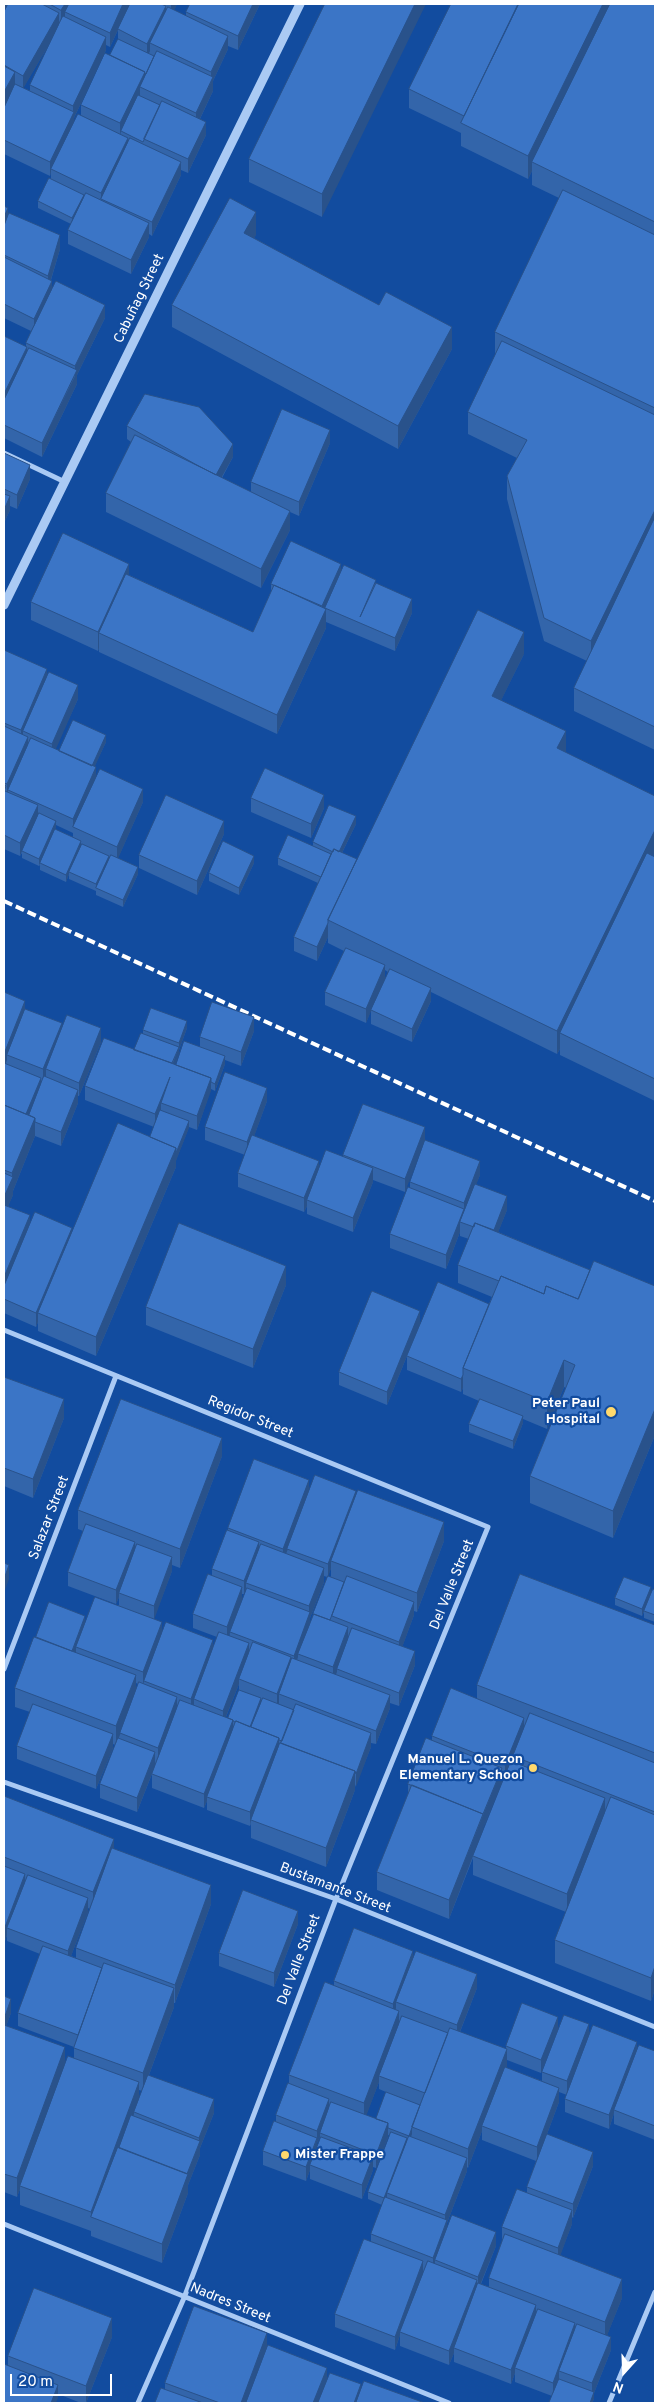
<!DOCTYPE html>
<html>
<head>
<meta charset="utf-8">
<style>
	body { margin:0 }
	#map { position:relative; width:659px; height:2407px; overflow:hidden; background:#124c9f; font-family:Overpass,sans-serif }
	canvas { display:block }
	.frame { position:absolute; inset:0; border:5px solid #fff; pointer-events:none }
	.north { position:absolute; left:599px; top:2347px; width:50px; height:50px; -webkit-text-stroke:4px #124c9f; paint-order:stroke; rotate:200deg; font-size:14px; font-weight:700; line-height:20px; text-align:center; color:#fff }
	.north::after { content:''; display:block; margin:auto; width:18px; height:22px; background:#fff; clip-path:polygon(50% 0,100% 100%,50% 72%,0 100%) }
	.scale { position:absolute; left:10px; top:2374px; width:102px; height:22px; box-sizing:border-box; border:2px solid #fff; border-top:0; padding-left:6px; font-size:15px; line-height:18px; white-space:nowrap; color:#fff; -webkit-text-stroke:4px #124c9f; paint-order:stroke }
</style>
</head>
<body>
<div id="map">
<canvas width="659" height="2407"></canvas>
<div class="frame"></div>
<div class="north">N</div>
<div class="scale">20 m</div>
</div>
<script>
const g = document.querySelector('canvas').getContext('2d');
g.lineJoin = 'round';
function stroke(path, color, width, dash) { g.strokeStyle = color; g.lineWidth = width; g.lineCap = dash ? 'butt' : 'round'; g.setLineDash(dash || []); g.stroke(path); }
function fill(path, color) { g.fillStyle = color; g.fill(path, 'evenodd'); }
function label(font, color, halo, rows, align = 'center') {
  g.font = font + ' Overpass,sans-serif'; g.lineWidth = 4.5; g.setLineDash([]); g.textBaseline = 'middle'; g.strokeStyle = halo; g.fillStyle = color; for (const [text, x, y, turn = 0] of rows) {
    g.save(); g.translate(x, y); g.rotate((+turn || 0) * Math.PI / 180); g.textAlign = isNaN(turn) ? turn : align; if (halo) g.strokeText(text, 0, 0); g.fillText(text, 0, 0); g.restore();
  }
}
stroke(new Path2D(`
	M4,453L65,482
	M4,1330L488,1527L336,1899L184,2298L138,2403
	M4,1669L116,1376
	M4,1782L336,1899L655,2027
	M4,2224L449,2403
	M609,2403L655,2292`), '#aacaf4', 5);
stroke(new Path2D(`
	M4,605L300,4`), '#aacaf4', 9);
stroke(new Path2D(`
	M4,901L655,1201`), '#fff', 4, [9, 4]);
fill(new Path2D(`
	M4,4H177L174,10L186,16V12L190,4H260L238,50L228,46V49L213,81V91L200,119L206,135L188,173L181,170V175L152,236L149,234V237L131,274L68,244V230L71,224L38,208V201L51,179V172L50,176L4,154ZM118,30V40L110,55L81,105V115L74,122V118L106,50V45L110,47ZM51,41L30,85V91L23,88Z
	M325,4L322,217L249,182V159Z
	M655,4V750L574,711V688L587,661L544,641L507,499V476L517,458L468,434V412L496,355L495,354V332L559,198L532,185V171L528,179L461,146V133L409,108V89Z
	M4,206L8,217L60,249L51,280L52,287L105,318L77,375V384L42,457L4,438V336L26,347V343L31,331L4,318Z
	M256,235L254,238L452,349L398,449L172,327V305Z
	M127,426L233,457L222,478L251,492V482L330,443L299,516L290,512V530L261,588L106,512V493L131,442L127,439Z
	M4,453L30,479L17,509L10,506V510L4,523Z
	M341,572L376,583L412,613L395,651L326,622V628L277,734L99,652V648L98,651L31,620V602L129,575L253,632L271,592V584Z
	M4,650L47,675L78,699L55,749L59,751L106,742L94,767L96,777L143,802L118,858L138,874L123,907L96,895V891L69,879V874L66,882L40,870V865L39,866L22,858V853L20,856L4,849ZM56,825L73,833V837L55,830Z
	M524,654L501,700L566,752L655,852L653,856L655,857V1101L560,1055V1049L557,1054L431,992V1001L412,1042L371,1024V1010L366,1023L325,1005V992L344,951L328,943V937L317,961L294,951V937L318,883L278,865V858L313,846V842L356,824L342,853L357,861ZM385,970L388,972L385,979Z
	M251,798L324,808L311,838L251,812Z
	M224,834L197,895L139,868V855Z
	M254,863L239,895L209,881V873Z
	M4,992L25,1009L62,1030L101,1042L79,1096H78V1103L61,1146L35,1136L13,1191V1195L8,1206L30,1224L72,1233L150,1137L154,1127L85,1100V1086L134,1050L143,1034V1030L187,1028L179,1050V1054L175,1064L176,1065L200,1047V1037L254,1031L241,1066L225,1060V1064L215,1091L211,1089L197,1130L189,1127L176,1160V1167L96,1356L38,1331V1322L36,1327L4,1313Z
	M267,1101L254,1136L319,1168L343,1157V1155L425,1127L405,1192L373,1180V1182L353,1232L307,1214V1206L304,1212L238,1187V1173L245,1155L205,1140V1127Z
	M480,1175L476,1184L507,1210L498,1232L590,1270L655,1286V1435L613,1538L530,1503V1476L566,1388L564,1387L547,1429L523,1419V1423L513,1449L469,1432V1424L479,1401L463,1394V1388L461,1392L407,1370V1356L387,1405L339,1385V1372L420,1324L489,1304L492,1297L458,1283V1265L469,1239L460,1236V1232L446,1269L390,1248V1234L410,1188V1182Z
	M286,1285L253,1368L146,1325V1307Z
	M4,1377L64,1418L33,1498L4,1486Z
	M222,1456L180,1568L172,1565V1571L154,1618L162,1631L213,1647L217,1637L193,1628V1614L212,1575V1569L228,1530V1528L309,1492L356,1497L444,1541L417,1612L414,1611V1615L402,1647L415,1665L399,1706L390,1703V1708L376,1744L371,1743V1747L355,1787V1790L326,1867L251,1838V1824L250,1826L207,1810V1801L204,1808L152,1788V1774L137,1812L100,1798V1784L115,1745L113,1744V1748L96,1789L17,1759V1746L30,1712L15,1707V1688L36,1637L85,1624L119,1605V1597L116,1604L68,1586V1572L83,1531L78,1529V1510ZM331,1568V1577L328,1576ZM324,1576L327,1577L310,1623V1618L324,1582ZM246,1588V1591L230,1632V1636H229L242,1600V1594H244ZM136,1683L138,1684L136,1691ZM239,1684V1691L228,1718L226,1717Z
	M655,1590V1622L644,1618V1612L642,1616L615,1605V1598L651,1594Z
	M655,1625V1989L651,2001L555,1963V1940L566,1912L473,1875V1858L449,1919L377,1890V1872L408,1794V1784L432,1740V1736L477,1699V1685ZM502,1777L504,1778L483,1831V1828L502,1782Z
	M4,1796L114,1849L211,1904L175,2003H174V2007L149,2075L214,2113L200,2148V2155L188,2185V2193L162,2263L91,2236V2230V2231L20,2205V2189L17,2197L4,2192V1996L11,2013L6,2026L65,2065L74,2058V2047L18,2026V2013L40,1954L7,1941V1935L5,1941L4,1940ZM88,1908L90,1909L76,1948V1958L71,1956L88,1912ZM139,2090L142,2091L139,2099Z
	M298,1924L274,1987L219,1966V1953Z
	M413,1958L477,1988L460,2032L506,2049V2046L558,2031L541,2073L507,2060V2068L542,2081V2072L589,2037L637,2053L655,2051V2140L614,2124V2113L609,2129L565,2112V2099L567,2095L559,2092V2102L547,2134L593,2166L573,2218L572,2217V2224L560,2255L622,2298L607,2335L611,2350L594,2393V2399L592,2403H549L552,2396L515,2382V2373L511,2384L454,2362V2353L449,2365L400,2346V2335L395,2350L335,2327V2314L371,2241V2234L382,2205L368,2199V2192L390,2136L388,2135V2137L376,2168L373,2167V2170L362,2199L310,2179V2170L306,2181L263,2165V2151L276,2122V2115L289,2084V2075L334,1986V1981ZM379,2082V2089L386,2092L376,2119L366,2115ZM482,2131V2140L536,2161L527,2187V2192L502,2227V2241L489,2278V2287L481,2284L496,2246L447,2228V2223L467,2171V2167L468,2168ZM320,2137V2141L317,2147V2143Z
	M112,2337L86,2403H81L58,2394V2398L8,2365V2356Z
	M267,2348L327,2380L361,2390L425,2403H155L165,2389V2383Z`), '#3365aa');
fill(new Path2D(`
	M4,4H10L4,15Z
	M65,4H72L65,12V16L61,24V10Z
	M123,4H130L110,47V33Z
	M171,4H177L171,18Z
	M253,4H260L238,50V36Z
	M415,4H426L322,217V194Z
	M603,4H614L532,162V171L528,179V156Z
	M166,6V19L150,43V51L147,57V44Z
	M59,13V27L23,89V76Z
	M228,36V49L213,81V91L196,127V113L211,82V72Z
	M106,37V50L74,118V126L51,169V172L50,176V162L73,113V106Z
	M15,72V91L4,111V92Z
	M145,72V85L140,87V95L123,131H121L120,137V123Z
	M206,122V135L188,173V159Z
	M128,138V151L101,199V206V193Z
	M181,162V175L152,236V222Z
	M84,195V202L72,225V218Z
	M8,208V222L4,231V217Z
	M256,212V235L244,256V233Z
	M149,223V237L131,274V260Z
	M60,235V249L48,289V276Z
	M52,281V295L34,333V319Z
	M105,305V318L77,375V384L42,457V443L75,376V366Z
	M452,327V349L398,449V426Z
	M27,347V361L4,408V394Z
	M330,430V443L299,516V502Z
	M233,444V457L215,489V476Z
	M30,465V479L17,509V495Z
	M10,496V510L4,523V510Z
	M655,510V532L591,664V641Z
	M290,511V530L261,588V569Z
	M129,564V582L99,633V648L98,651V632Z
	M341,564V577L325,608V612L326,609V628L277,734V715L322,617V606Z
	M412,599V613L395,651V638Z
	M524,632V654L492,719V696Z
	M47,669V683L23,731V739L21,744V730Z
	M78,685V699L52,758V744Z
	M566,731V754L557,748Z
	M106,735V742L91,775V768Z
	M28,737V751L8,790V796L7,798V784Z
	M96,767V781L73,827V819Z
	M143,789V802L117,861V847Z
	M324,795V808L311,838V824Z
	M38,805V819L22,851L20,856V843Z
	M356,816V824L338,861V854Z
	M56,821V828L41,863H40L39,866V859Z
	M224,821V834L197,895V881Z
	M655,830V852L566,1036L560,1033V1049L557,1054V1031Z
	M81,841V848L69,872V874L66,882V875Z
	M109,856V863L96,888V884Z
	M254,856V863L239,895V888Z
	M138,867V874L123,907V900Z
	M328,923V937L317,961V947Z
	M385,965V979L366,1023V1009Z
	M431,988V1001L412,1042V1029Z
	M25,1001V1014L7,1055V1060L4,1068V1054Z
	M254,1017V1031L241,1066V1052Z
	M187,1021V1028L179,1050V1043Z
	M62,1023V1037L46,1069V1076L43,1083V1069Z
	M101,1028V1042L79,1096V1083Z
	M179,1047V1054L171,1075V1068Z
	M225,1056V1064L215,1091V1084Z
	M170,1077L161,1103V1112L155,1127V1114Z
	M41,1078V1091L29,1120L25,1116Z
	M211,1078V1091L197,1130V1116Z
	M267,1088V1101L247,1156V1142Z
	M78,1090V1103L61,1146V1132Z
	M35,1118V1136L13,1191V1195L4,1216V1197L12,1178V1173Z
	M189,1121V1128L176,1161V1153Z
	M425,1127V1141L405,1192V1179Z
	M176,1148V1167L96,1356V1337Z
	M319,1161V1175L307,1200V1206L304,1212V1198Z
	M480,1161V1175L464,1216V1203Z
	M373,1168V1182L353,1232V1218Z
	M507,1196V1210L492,1248V1234Z
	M464,1209V1222H460V1232L446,1269V1255Z
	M30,1215V1229L4,1291V1277Z
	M72,1228V1242L38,1313V1322L36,1327V1313Z
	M286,1266V1285L253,1368V1349Z
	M420,1311V1324L387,1405V1392Z
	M564,1360V1387L547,1429V1402Z
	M463,1375V1388L461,1392V1379Z
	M64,1399V1418L33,1498V1479Z
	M655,1409V1435L613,1538V1511Z
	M523,1416V1423L513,1449V1441Z
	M222,1438V1456L180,1568V1549Z
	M309,1480V1493L283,1562V1549Z
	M356,1491V1504L331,1561V1568L328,1578V1564Z
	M444,1522V1541L417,1612V1593Z
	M135,1542V1556L119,1593V1597L116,1604V1590Z
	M259,1542V1555L246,1583V1588L244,1594V1581Z
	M172,1557V1571L154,1620V1606Z
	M9,1565V1579L4,1593V1579Z
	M324,1568V1582L310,1618V1626L298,1654V1657L294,1670V1656L309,1614V1606Z
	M242,1587V1600L227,1641V1627Z
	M651,1587V1594L642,1616V1609Z
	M414,1602V1615L399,1656V1642Z
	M85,1616V1629L76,1647V1653L72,1652Z
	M162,1622V1635L144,1681L143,1686V1672Z
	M348,1627V1641L337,1669V1672L333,1681V1667Z
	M213,1640V1654L194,1699V1705L191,1713V1699Z
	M249,1643V1657L239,1679V1684L223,1724V1711Z
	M415,1651V1665L399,1706V1693Z
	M291,1657V1671L279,1694V1703L277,1708V1694Z
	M136,1675V1694L116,1745V1726Z
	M390,1695V1708L376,1744V1731Z
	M177,1697V1711L158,1761V1748Z
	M261,1698V1705L252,1730L250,1728Z
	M524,1718V1731L513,1756V1760L505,1779V1765Z
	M233,1720V1733L207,1797V1801L204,1808V1794Z
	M371,1733V1747L356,1787V1774Z
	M113,1734V1748L96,1789V1776Z
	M279,1738V1751L251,1820L250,1826V1812Z
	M155,1752V1766L137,1812V1798Z
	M502,1768V1782L483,1828V1832L473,1856L449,1919V1900Z
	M355,1771V1790L326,1867V1848Z
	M605,1798V1817L567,1912V1894Z
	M114,1839V1857L93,1910V1892Z
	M25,1874V1888L7,1928V1935L5,1941V1927Z
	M211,1885V1904L175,2003V1985Z
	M88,1898V1912L68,1964V1951Z
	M298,1911V1924L274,1987V1973Z
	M413,1951V1964L396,2002V2008L393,2017V2004Z
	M655,1966V1989L651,2001V1978Z
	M477,1974V1988L457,2039V2025Z
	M174,1988V2007L143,2091V2073Z
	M11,1999V2013L4,2032V2019Z
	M399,2011V2029L379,2076V2082L364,2122V2103Z
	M558,2017V2031L541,2073V2060Z
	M589,2024V2038L567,2095V2081Z
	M637,2042V2055L614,2110V2113L609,2129V2115Z
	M65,2047V2066L20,2186V2189L17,2197V2178Z
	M507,2049V2068L482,2126V2131L468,2168V2149Z
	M139,2082V2101L134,2112V2114L120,2151L91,2217V2231V2212Z
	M559,2088V2102L537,2161V2147Z
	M214,2099V2113L200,2148V2155L188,2185V2193L162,2263V2244L186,2176L199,2144V2138Z
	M329,2099V2113L320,2133V2137L317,2143V2151L310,2165V2170L306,2181V2167L317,2139V2131Z
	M388,2123V2137L376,2168V2155Z
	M412,2127V2134L409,2143V2136Z
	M407,2138V2146L387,2193V2196L384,2205V2198Z
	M593,2152V2166L573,2218V2204Z
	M373,2156V2170L362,2199V2185Z
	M467,2158V2171L447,2223V2234L435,2260V2266L433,2271V2258L445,2226V2215Z
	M572,2210V2224L558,2262V2248Z
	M496,2232V2246L478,2290V2277Z
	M423,2261V2275L400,2332V2335L395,2350V2337Z
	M622,2279V2298L605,2341V2322Z
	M477,2280V2293L454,2348V2353L449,2365V2351Z
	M536,2305V2319L515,2368V2373L511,2384V2370Z
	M112,2318V2337L86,2403V2386Z
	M575,2323V2337L559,2371V2379L553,2396V2383Z
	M267,2333V2352L248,2403H241Z
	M611,2337V2350L594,2393V2399L592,2403H590L592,2396V2383Z
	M327,2368V2381L318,2403H313Z
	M361,2384V2398L359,2403H354Z
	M58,2385V2398L56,2403H51Z`), '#29528b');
const building = new Path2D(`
	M8,4H42L59,13L23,76L4,65V12Z
	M50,4H65L61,10Z
	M69,4H123L110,33L65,12Z
	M130,4H161L166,6L147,44L118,29Z
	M190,4H253L238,36L186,12Z
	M325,4H415L322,194L249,159Z
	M451,4H518L464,116L409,89Z
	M519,4H603L528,156L461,123Z
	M610,4H655V222L532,162Z
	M168,7L228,36L211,72L150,43Z
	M63,16L106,37L73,106L30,85Z
	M118,39L154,56L146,74L144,73L145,72L110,55Z
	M157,51L213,77L196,113L140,87Z
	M105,53L145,72L120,123L81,105Z
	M4,66L15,72L4,92Z
	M15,84L74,112L50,162L4,140V108Z
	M138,95L160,105L143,142L121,131Z
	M162,101L206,122L188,159L144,139Z
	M78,114L128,138L101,193L51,169Z
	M130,138L181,162L152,222L101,199Z
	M49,178L84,195L72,218L38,201Z
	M563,190L655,235V408L495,332Z
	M86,193L149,223L131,260L68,230Z
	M230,198L256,212L244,233L379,305L386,292L452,327L398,426L172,305Z
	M4,206L8,208L4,217Z
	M9,213L60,235L48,276L4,255V226Z
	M4,257L52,281L34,319L4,304Z
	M56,281L105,305L75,366L26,343Z
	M4,336L27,347L4,394Z
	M502,341L655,415V510L591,641L544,618L507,476L527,440L468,412Z
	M29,348L77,370L42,443L4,425V400Z
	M145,394L199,407L233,444L216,475L195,464L127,426Z
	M282,409L330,430L299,502L251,482Z
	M135,435L290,511L261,569L106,493Z
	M4,453L30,465L17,495L4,489Z
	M4,494L10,496L4,510Z
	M655,517V727L574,688Z
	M63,533L129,564L98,632L31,602Z
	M291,541L341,564L322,606L271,584Z
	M344,565L376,580L360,617L376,583L412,599L395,638L325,608Z
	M126,574L253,632L274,585L326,609L277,715L99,633Z
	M478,610L524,632L492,696L566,731L557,748L655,796V830L557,1031L328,920Z
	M4,650L47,669L21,730L4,723Z
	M49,672L78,685L52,744L23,731Z
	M73,720L106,735L92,766L59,751Z
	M4,726L28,737L7,784L4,783Z
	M31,738L96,767L73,819L8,790Z
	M265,768L324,795L311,824L251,798Z
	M100,769L143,789L117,847L73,827Z
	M4,784L6,786L4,791Z
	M5,791L38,805L20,843L4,835V794Z
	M166,795L224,821L197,881L139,855Z
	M329,805L356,816L339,852L334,849L333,852L313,842Z
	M39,813L56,821L39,859L22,851Z
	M55,829L81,841L66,875L40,863Z
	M288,835L331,854L321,877L278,858Z
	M223,841L254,856L239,888L209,873Z
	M82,844L109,856L96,884L69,872Z
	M334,849L357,859L328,920V923L317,947L294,937Z
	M647,853L655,857V1079L560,1033Z
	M111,855L138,867L123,900L96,888Z
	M346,948L385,965L366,1009L325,992Z
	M390,969L431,988L412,1029L371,1010Z
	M4,992L25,1001L4,1054Z
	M212,1002L254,1017L241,1052L200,1037Z
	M151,1008L187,1021L179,1043L143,1030Z
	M25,1009L62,1023L43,1069L7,1055Z
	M67,1015L101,1028L79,1083L46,1069Z
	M141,1033L179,1047L172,1063L134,1050Z
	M104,1038L211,1078L197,1116L161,1103L170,1077L155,1114L85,1086Z
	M184,1041L225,1056L215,1084L211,1082V1078L176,1065Z
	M4,1063L41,1078L26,1114L4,1105Z
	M225,1072L267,1088L247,1142L205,1127Z
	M44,1076L78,1090L61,1132L35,1122V1118L29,1115Z
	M363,1104L425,1127L405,1179L343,1155Z
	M4,1105L35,1118L12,1173L4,1170Z
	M160,1110L189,1121L176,1153V1148L150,1137Z
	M118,1123L176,1148L96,1337L38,1313Z
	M252,1135L319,1161L304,1198L238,1173Z
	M425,1140L480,1161L464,1203L410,1182Z
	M326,1150L373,1168L353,1218L307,1200Z
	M4,1173L13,1177L4,1197Z
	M475,1184L507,1196L494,1230L475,1223L474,1227L460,1222Z
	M408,1187L464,1209L446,1255L390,1234Z
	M4,1205L30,1215L4,1277Z
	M35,1212L72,1228L36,1313L4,1299V1286Z
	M179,1223L286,1266L253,1349L146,1307Z
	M475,1223L590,1270L578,1299L546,1286L544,1294L501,1276L499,1281L458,1265Z
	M594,1261L655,1286V1409L613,1511L530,1476L575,1365L564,1360L547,1402L463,1368L501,1276L544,1294L546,1286L578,1299Z
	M438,1282L489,1304L463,1368V1375L461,1379L407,1356Z
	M372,1291L420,1311L387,1392L339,1372Z
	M4,1377L64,1399L33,1479L4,1468Z
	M121,1399L222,1438L180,1549L78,1510Z
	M480,1399L523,1416L513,1441L469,1424Z
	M254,1459L309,1480L283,1549L228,1528Z
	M315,1475L356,1491L328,1564L287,1549Z
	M358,1490L444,1522L417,1593L331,1561Z
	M86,1524L135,1542L116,1590L68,1572Z
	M227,1530L259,1542L244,1581L212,1569Z
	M137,1544L172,1557L154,1606L119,1593Z
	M261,1544L324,1568L309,1606L246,1583Z
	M4,1563L9,1565L4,1579Z
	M208,1574L242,1587L227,1627L193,1614Z
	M520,1574L655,1625V1753L477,1685Z
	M328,1576L344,1582L330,1620L313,1614Z
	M347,1576L414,1602L399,1642L332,1616Z
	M624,1577L651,1587L642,1609L615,1598Z
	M247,1588L310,1612L294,1656L230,1632Z
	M653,1589L655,1590V1615L644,1611Z
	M95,1597L162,1622L143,1672L76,1647Z
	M49,1602L85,1616L72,1651L36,1637Z
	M314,1614L348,1627L333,1667L298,1654Z
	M166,1622L213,1640L191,1699L144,1681Z
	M352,1628L415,1651L399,1693L337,1669Z
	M219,1632L249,1643L223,1711L194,1699Z
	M34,1637L136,1675L116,1726L15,1688Z
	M253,1642L291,1657L277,1694L239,1679Z
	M292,1658L390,1695L376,1731L279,1694Z
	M139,1682L177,1697L158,1748L120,1733Z
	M451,1688L524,1718L505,1765L432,1736Z
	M239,1690L261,1698L250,1727L236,1721L235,1722L233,1721V1720L228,1718Z
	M263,1698L294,1710L282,1741L279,1740V1738L251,1727Z
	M180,1700L233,1720L204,1794L152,1774Z
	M33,1704L113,1734L96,1776L17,1746Z
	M296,1704L371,1733L356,1774L355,1771L281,1743Z
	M530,1713L655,1763V1812L513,1756Z
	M236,1721L279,1738L250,1812L207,1797Z
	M118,1738L155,1752L137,1798L100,1784Z
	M426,1738L502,1768L483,1814L408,1784Z
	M280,1743L355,1771L326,1848L251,1820Z
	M511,1761L605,1798L567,1894L473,1856Z
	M412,1785L483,1814L449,1900L377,1872Z
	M4,1796L114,1839L93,1892L4,1857Z
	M611,1797L655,1815V1966L651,1978L555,1940Z
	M112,1848L211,1885L175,1985L76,1948Z
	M4,1866L25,1874L5,1927H4Z
	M28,1875L88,1898L68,1951L7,1928Z
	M243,1890L298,1911L274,1973L219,1953Z
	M354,1928L413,1951L393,2004L334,1981Z
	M43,1946L102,1968L78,2035L18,2013Z
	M416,1951L477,1974L457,2025L396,2002Z
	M104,1963L174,1988L143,2073L74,2048Z
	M325,1982L399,2011L364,2103L289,2075Z
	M4,1996L11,1999L4,2019Z
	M522,2003L558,2017L541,2060L506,2046Z
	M564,2015L589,2024L567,2081L542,2072Z
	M402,2016L448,2033L425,2093L379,2076Z
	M4,2025L65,2047L17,2178L4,2174Z
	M593,2025L637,2042L609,2115L565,2099Z
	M450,2028L507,2049L468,2149L412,2127Z
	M639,2045L655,2051V2126L614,2110Z
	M68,2056L139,2082L91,2212L20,2186Z
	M505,2067L559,2088L537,2147L482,2126Z
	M148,2075L214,2099L199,2138L134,2112Z
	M288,2083L329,2099L317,2131L276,2115Z
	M386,2092L420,2105L409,2136L388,2128V2123L376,2119Z
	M331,2102L388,2123L376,2155L320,2133Z
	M131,2115L200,2141L187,2174L119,2148Z
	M274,2121L317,2138L306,2167L263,2151Z
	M391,2132L407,2138L384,2198L368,2192Z
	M547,2134L593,2152L573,2204L527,2187Z
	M409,2136L467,2158L445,2215L387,2193Z
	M321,2137L373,2156L362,2185L310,2165Z
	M118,2147L188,2174L162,2244L91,2217Z
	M517,2189L572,2210L558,2248L502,2227Z
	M385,2197L447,2220L433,2258L371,2234Z
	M452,2215L496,2232L478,2277L435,2260Z
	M505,2234L622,2279L605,2322L489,2278Z
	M364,2239L423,2261L395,2337L335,2314Z
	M428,2261L477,2280L449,2351L400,2332Z
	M478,2283L536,2305L511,2370L454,2348Z
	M34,2288L112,2318L86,2386L8,2356Z
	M194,2306L267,2333L241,2403H220L165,2383Z
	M538,2309L575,2323L553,2383L515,2368Z
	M577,2324L611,2337L592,2383L559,2371Z
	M268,2345L327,2368L313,2403H246Z
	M4,2364L58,2385L51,2403H4Z
	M330,2373L361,2384L354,2403H318Z
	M559,2379L594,2392L590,2403H549Z
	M364,2381L425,2403H356Z
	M161,2388L203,2403H155Z`);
fill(building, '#3b75c6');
stroke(building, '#29528b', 1);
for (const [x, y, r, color] of [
	[611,1412,6,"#ffd96d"],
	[533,1768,5,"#ffd96d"],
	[285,2155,5,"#ffd96d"]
]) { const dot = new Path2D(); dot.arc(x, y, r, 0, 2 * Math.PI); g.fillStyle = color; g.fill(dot); stroke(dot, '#124c9f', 2); }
label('14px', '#fff', '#124c9f', [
	["Cabuñag Street",140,299,-64],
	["Regidor Street",250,1418,22],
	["Salazar Street",50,1518,-69],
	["Del Valle Street",453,1585,-68],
	["Bustamante Street",335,1889,21],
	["Del Valle Street",300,1960,-69],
	["Nadres Street",230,2304,22]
]);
label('bold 14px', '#fff', '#124c9f', [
	["Peter Paul",600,1404],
	["Hospital",600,1420],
	["Manuel L. Quezon",523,1760],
	["Elementary School",523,1776],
	["Mister Frappe",295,2155,"left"]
], 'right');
</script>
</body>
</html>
